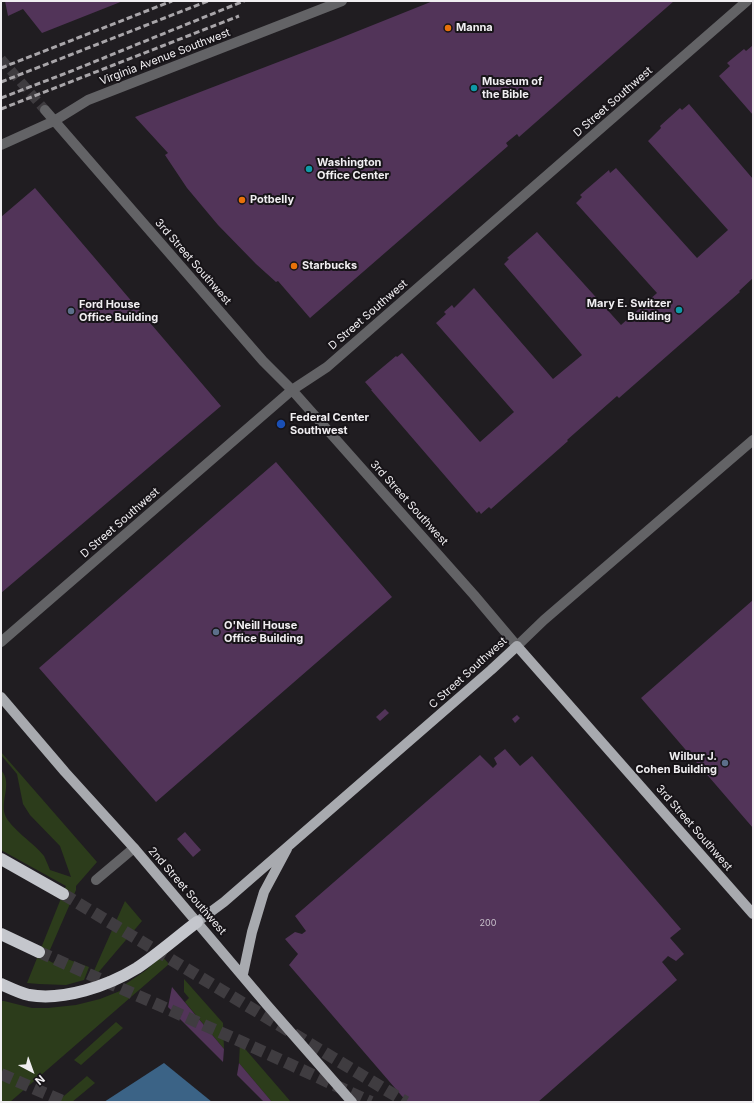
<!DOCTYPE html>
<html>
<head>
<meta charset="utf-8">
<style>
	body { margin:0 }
	#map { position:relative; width:754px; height:1103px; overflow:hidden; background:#201d21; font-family:Inter,sans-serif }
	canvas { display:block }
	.frame { position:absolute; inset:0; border:2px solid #f0eef1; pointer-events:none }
	.north { position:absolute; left:12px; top:1051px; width:40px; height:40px; -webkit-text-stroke:3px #171418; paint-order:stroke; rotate:139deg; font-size:11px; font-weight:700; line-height:16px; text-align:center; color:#f0eef1 }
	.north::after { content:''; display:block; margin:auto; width:14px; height:18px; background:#f0eef1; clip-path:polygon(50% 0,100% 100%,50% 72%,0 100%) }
</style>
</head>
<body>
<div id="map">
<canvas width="754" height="1103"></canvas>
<div class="frame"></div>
<div class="north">N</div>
</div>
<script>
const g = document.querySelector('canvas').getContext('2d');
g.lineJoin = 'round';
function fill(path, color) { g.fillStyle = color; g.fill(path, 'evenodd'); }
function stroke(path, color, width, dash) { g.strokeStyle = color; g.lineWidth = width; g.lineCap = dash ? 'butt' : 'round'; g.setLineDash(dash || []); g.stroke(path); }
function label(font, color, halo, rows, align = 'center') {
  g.font = font + ' Inter,sans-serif'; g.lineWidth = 4; g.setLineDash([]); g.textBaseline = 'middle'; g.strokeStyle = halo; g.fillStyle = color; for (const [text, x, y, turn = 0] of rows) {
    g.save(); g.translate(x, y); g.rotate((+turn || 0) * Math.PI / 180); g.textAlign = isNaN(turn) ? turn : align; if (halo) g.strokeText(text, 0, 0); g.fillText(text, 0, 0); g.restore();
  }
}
fill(new Path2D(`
	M1,752L97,862L76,886V890L46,959L53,963L59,956L89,967L84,980L66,985L39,984L27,983L66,886L1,850V770C13,783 0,800 5,815C10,828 35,844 44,856C46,860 48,865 50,870L71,877L60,846L30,815L23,804L17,774L1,755Z
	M125,901L142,921L97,974L93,973Z
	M162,956L169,964L10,1102H1V1001H4L32,1008H48L76,1005L100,999L125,989L124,985L145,971Z
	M184,979L223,1023L224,1049L185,1002L189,998L184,992Z
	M116,1022L123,1028L81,1065L74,1060Z
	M240,1043L291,1102H272L239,1063Z
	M87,1076L95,1083L72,1102H57Z`), '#2c3c1b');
fill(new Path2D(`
	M164,1063L212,1102H104Z`), '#3b6386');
fill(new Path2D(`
	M5,1H123L42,33L23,9L8,16Z
	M433,1H674L519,137L517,134L506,143L508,146L310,318L278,281L276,282L256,264L218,225L187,188L165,155L168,153L135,117L333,41Z
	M752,46L753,48V115L719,76L730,66L727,63L744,49L746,51Z
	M689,104L753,179V278L739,291L740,292L619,398L617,396L567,440L568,441L491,509L489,507L481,514L479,511L477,513L371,390H372L365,382L396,356L397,357L402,353L480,442L514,412L436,323L446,314L444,312L452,305L454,308L474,288L553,379L582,355L504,264L509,259L507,258L537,232L621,325L657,293L576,203L582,197L580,195L609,170L610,173L616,168L697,258L728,230L648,141L661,128L660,126L680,108L682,110Z
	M35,188L221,406L1,593V217Z
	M276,462L392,597L156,802L39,668Z
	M753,600V828L641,698Z
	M385,709L389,713L380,721L376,717Z
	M517,715L520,718L515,723L512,719Z
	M505,749L520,766L532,756L681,929L670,938L684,954L676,961L668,956L662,962L677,980L538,1102H407L289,965L298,954L285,939L295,932L302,934L306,931L295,916L480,755L493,768L497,764L494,758Z
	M185,832L201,850L193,857L177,839Z
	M172,987L224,1049L223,1062L168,1007Z
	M239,1063L272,1102H264L237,1075Z`), '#523459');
stroke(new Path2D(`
	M1,59L45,110`), '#3f3c40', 10, [10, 5]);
stroke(new Path2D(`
	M63,894L406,1102
	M39,952L240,1041L371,1102
	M1,1074L65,1102`), '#3f3c40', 12, [12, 6]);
stroke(new Path2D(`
	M45,110L263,361L292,390L474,595L517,646L544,620L753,440
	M1,145L54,121L88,100L342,1
	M1,642L292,390L327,367L747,1
	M96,880L134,848`), '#636366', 10);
stroke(new Path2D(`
	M1,697L65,772L134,848L267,1005L352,1102
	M197,922L224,902L491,670L517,646L753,914
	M243,974L252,932L264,892L287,849`), '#a8aaaf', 10);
stroke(new Path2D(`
	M1,859L63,894
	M1,934L39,952
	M1,984C10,988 20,993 29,995C63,1001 108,986 137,968C158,954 177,937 197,922`), '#c4c6cc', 12);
stroke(new Path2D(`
	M1,68L172,1
	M1,82L208,1
	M1,98L69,72L244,1
	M1,109L239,16`), '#a8a5a9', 3, [6, 3]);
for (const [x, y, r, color] of [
	[448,28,4,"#e8710a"],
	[474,88,4,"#0f9aa8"],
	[309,169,4,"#0f9aa8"],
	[242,200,4,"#e8710a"],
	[294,266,4,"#e8710a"],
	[679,310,4,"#0f9aa8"],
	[71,311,4,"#5c6f8a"],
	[281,424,5,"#1a4fb4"],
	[216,632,4,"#5c6f8a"],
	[725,763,4,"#5c6f8a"]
]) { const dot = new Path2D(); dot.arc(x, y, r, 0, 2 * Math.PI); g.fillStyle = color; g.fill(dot); stroke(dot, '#171418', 1.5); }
label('9px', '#c8c0cb', null, [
	["200",488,923]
]);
label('bold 11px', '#f0eef1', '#171418', [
	["Manna",456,28],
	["Museum of",482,82],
	["the Bible",482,95],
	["Washington",317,163],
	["Office Center",317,176],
	["Potbelly",250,200],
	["Starbucks",302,266],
	["Mary E. Switzer",671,304,"right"],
	["Building",671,317,"right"],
	["Ford House",79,305],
	["Office Building",79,318],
	["Federal Center",290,418],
	["Southwest",290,431],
	["O'Neill House",224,626],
	["Office Building",224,639],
	["Wilbur J.",717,757,"right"],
	["Cohen Building",717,770,"right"]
], 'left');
label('11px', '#f0eef1', '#171418', [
	["Virginia Avenue Southwest",165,57,-21],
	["D Street Southwest",613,102,-41],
	["3rd Street Southwest",193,262,49],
	["D Street Southwest",368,315,-41],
	["3rd Street Southwest",409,503,48],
	["D Street Southwest",120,523,-41],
	["C Street Southwest",468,673,-42],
	["3rd Street Southwest",694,828,49],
	["2nd Street Southwest",187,891,49]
]);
</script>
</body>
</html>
